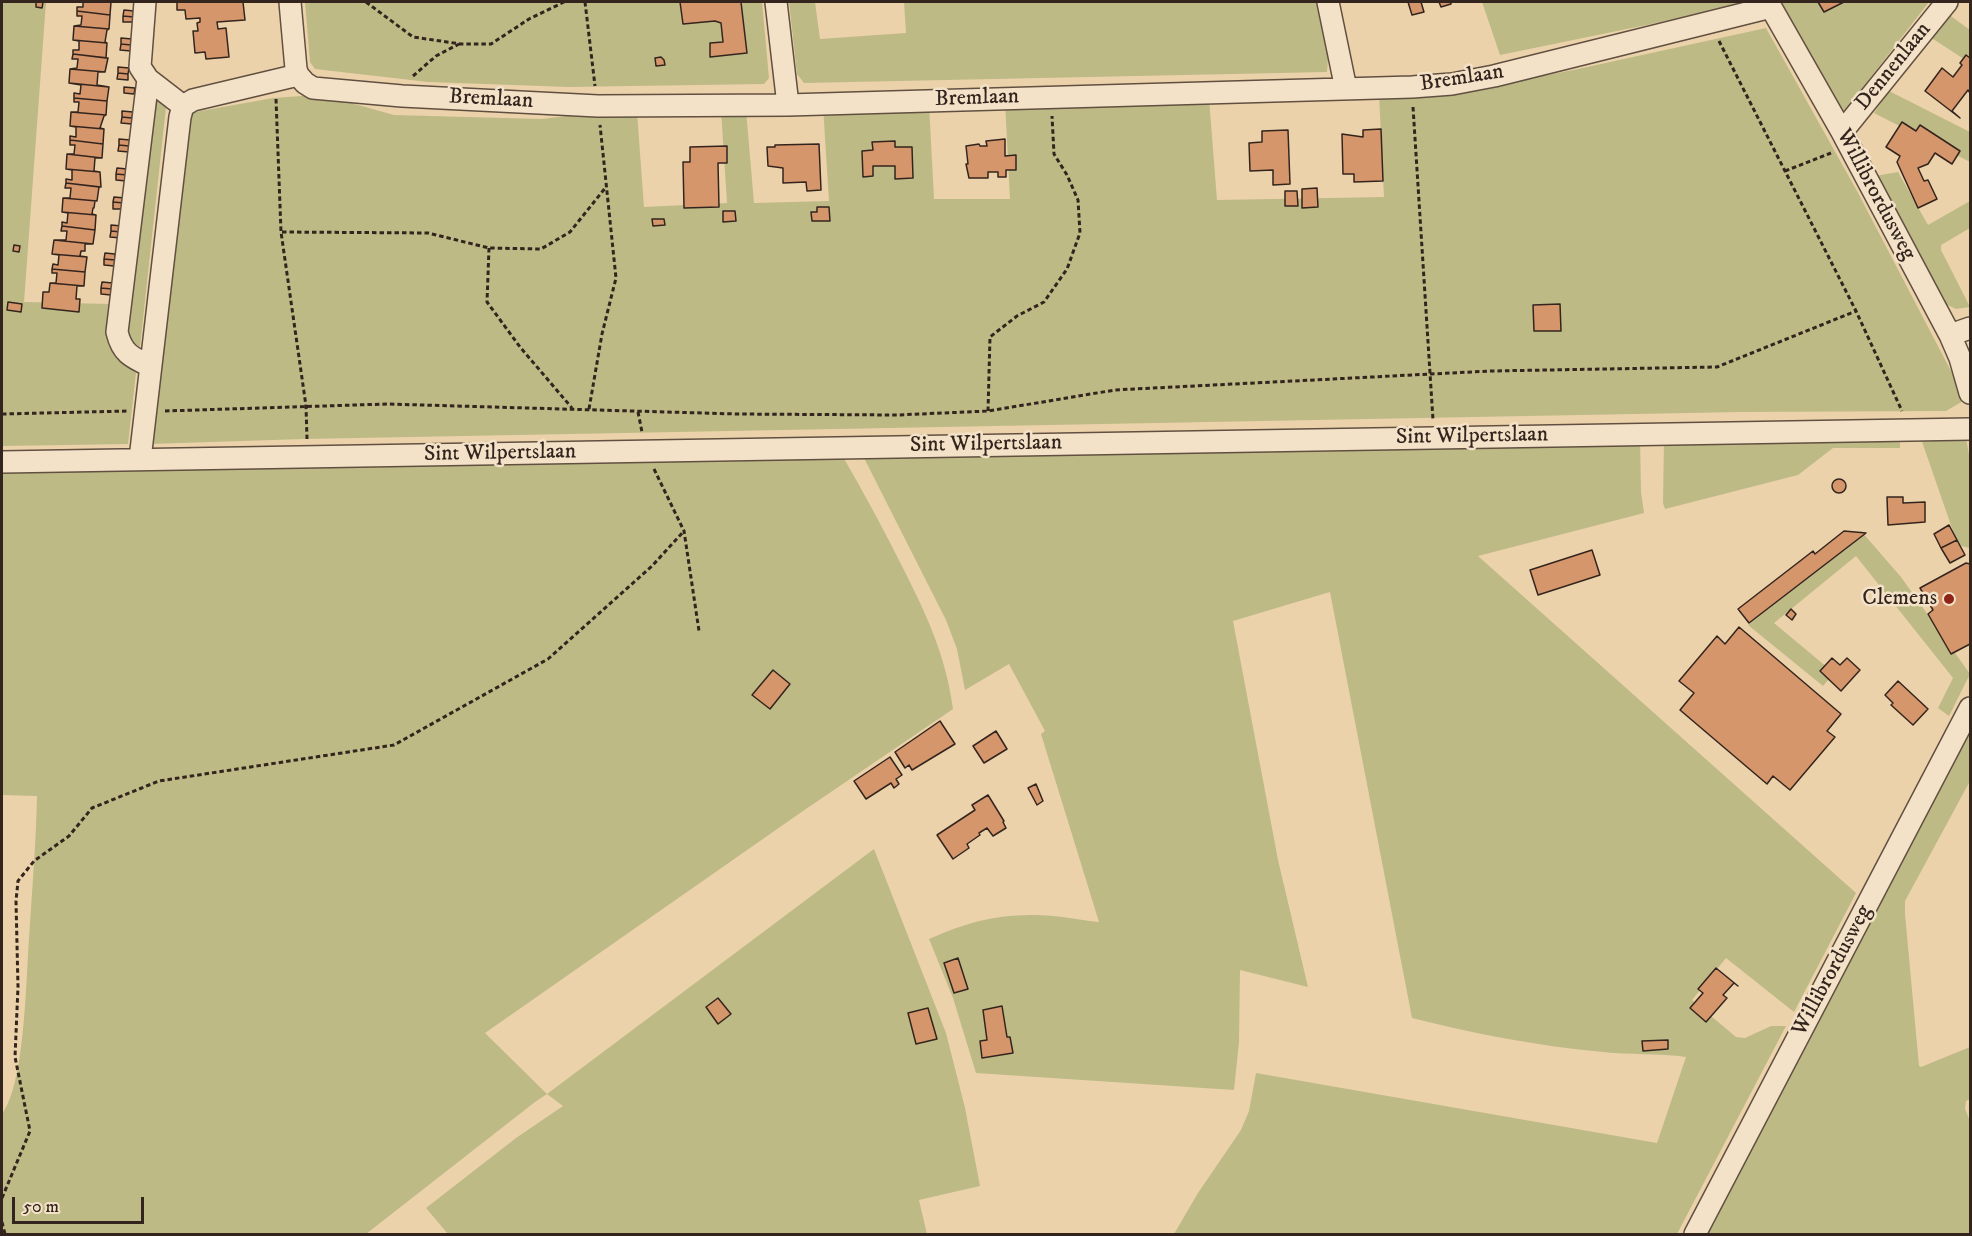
<!DOCTYPE html>
<html>
<head>
<meta charset="utf-8">
<style>
	body { margin:0 }
	#map { position:relative; width:1972px; height:1236px; overflow:hidden; background:#ecd2ab; font-family:"IM FELL DW Pica",serif }
	canvas { display:block }
	.frame { position:absolute; inset:0; border:3px solid #33251e; pointer-events:none }
	.scale { position:absolute; left:12px; top:1197px; width:132px; height:27px; box-sizing:border-box; border:3px solid #33251e; border-top:0; padding-left:8px; font-size:18px; line-height:21px; white-space:nowrap; color:#33251e; -webkit-text-stroke:4px #f3e2c8; paint-order:stroke }
</style>
</head>
<body>
<div id="map">
<canvas width="1972" height="1236"></canvas>
<div class="frame"></div>
<div class="scale">50 m</div>
</div>
<script>
const g = document.querySelector('canvas').getContext('2d');
g.lineJoin = 'round';
function fill(path, color) { g.fillStyle = color; g.fill(path, 'evenodd'); }
function stroke(path, color, width, dash) { g.strokeStyle = color; g.lineWidth = width; g.lineCap = dash ? 'butt' : 'round'; g.setLineDash(dash || []); g.stroke(path); }
function label(font, color, halo, rows, align = 'center') {
  g.font = font + ' "IM FELL DW Pica",serif'; g.lineWidth = 5; g.setLineDash([]); g.textBaseline = 'middle'; g.strokeStyle = halo; g.fillStyle = color; for (const [text, x, y, turn = 0] of rows) {
    g.save(); g.translate(x, y); g.rotate((+turn || 0) * Math.PI / 180); g.textAlign = isNaN(turn) ? turn : align; if (halo) g.strokeText(text, 0, 0); g.fillText(text, 0, 0); g.restore();
  }
}
fill(new Path2D(`
	M2,2H46L24,302L111,304L122,361L136,373L128,444L2,446Z
	M305,2H762L769,78L764,84L568,87L514,85L428,82L315,69L310,62Z
	M789,2H815L820,39L906,33L904,2H1316L1328,59L1327,72L804,83L797,74Z
	M1482,2H1751L1744,5L1500,55Z
	M1776,2H1929L1846,109L1839,112Z
	M1948,14L1970,30V63L1930,37Z
	M1766,28L1857,191L1952,373L1963,401L1946,411L1741,412L304,439L150,444L184,114L273,98L302,96H326L394,115L542,119L607,111L637,112L644,207L727,203L721,110H746L754,203L829,201L823,106L929,104L934,199H1010L1005,102L1209,98L1217,200L1384,197L1379,94L1461,92L1578,69Z
	M1889,91L1970,132V162L1874,113Z
	M151,95L166,107L140,347L124,336Z
	M1898,172L1928,225L1970,201V228L1941,245V250L1970,307L1956,309L1943,303L1875,176Z
	M1919,433H1965L1970,460V548L1961,546L1954,534Z
	M1900,434V448H1833L1798,475L1665,509L1663,503L1664,437Z
	M1640,438L1641,492L1644,513L1478,556L1856,893L1794,1012L1726,958L1692,1000L1736,1037L1745,1038L1771,1026H1786L1677,1234H1174L1198,1193L1241,1130L1249,1111L1256,1073L1657,1143L1686,1057C1659,1053 1630,1055 1603,1052C1538,1046 1475,1034 1412,1018L1330,592L1233,621L1278,860L1308,987L1240,970L1239,1042L1234,1090L976,1073L953,998L929,939C972,920 1005,912 1053,916C1068,917 1084,921 1099,922L1041,734L1045,731L1009,664L965,690L957,649L946,620L862,454Z
	M842,455C864,493 885,532 905,572C928,618 946,657 953,709L803,811L485,1033L547,1094L874,849L946,1033L965,1108L980,1186L919,1200L927,1234H448L426,1208L516,1138L563,1106L547,1094L535,1102L366,1234H2V1114C25,1084 26,980 29,939C32,891 36,844 37,796L2,795V472Z
	M1861,531L1901,577L1970,674L1949,716L1938,708L1953,678L1856,556L1774,623L1834,673L1823,686L1748,625Z
	M1970,724V781L1905,901V914L1919,1066L1921,1067L1970,1047V1099L1966,1101L1965,1109L1970,1121V1234H1702Z`), '#bdba86');
const building = new Path2D(`
	M36,2H43L42,8L36,7Z
	M83,2H111L110,15L77,11V7H83Z
	M177,2H243L245,20L217,22L218,29L226,28L229,57L206,59L205,52L195,53L193,31H198L197,23L200,22V18L186,19L185,10H177Z
	M680,2H741L747,53L710,57V43L723,42L721,23L715,21L683,24Z
	M1408,2H1424H1421L1424,12L1412,15Z
	M1439,2H1451V4L1441,7Z
	M1818,2H1844L1824,12Z
	M124,10L134,11V17L123,16Z
	M77,11L110,15L109,29L74,26L81,25L82,16H77Z
	M123,16L134,17L133,22H123Z
	M74,26L109,29L107,30L105,42L107,43L73,40Z
	M121,38L132,39L131,45L121,44Z
	M73,40L107,43L106,58L73,54V50H79V41Z
	M121,44L131,45V51L120,50Z
	M73,54L108,58L105,72L70,69L77,68L78,59H72Z
	M1966,55L1970,58V93L1968,90L1952,111L1960,118L1925,91L1942,68L1953,77L1962,65L1960,63Z
	M661,57L664,60L665,65L656,66L655,58Z
	M118,67L129,68L128,74L118,73Z
	M70,69L105,72H98L97,85L109,87L69,83Z
	M118,73L128,74V80L117,79Z
	M69,83L109,87L107,101L74,98V93L80,94L81,85Z
	M124,87L135,88L134,94L124,93Z
	M74,98L107,101L106,115L71,112H78L79,102H74Z
	M122,111L133,112L132,118L122,117Z
	M71,112L106,115L104,116L100,128L104,129L70,126Z
	M122,117L132,118V124L121,123Z
	M1902,122L1916,131L1920,125L1960,151L1952,164L1935,153L1928,164L1918,168L1924,181L1928,180L1937,199L1918,208L1897,162L1900,156L1886,147Z
	M70,126L104,129L103,144L70,140V136L76,137V127Z
	M1381,129L1383,181L1354,182V174H1343L1342,134L1363,137V130Z
	M1288,130L1290,184L1273,185V170L1250,171L1249,143L1262,142V131Z
	M119,139L130,140L129,146L119,145Z
	M1005,139V156L1016,155V170H1006V177H998V172H988V178H969L966,164H968L966,146L979,144L980,146H987L986,141Z
	M70,140L103,144L102,158L67,154H74L75,145H70Z
	M895,141V147H912L913,178L895,179V166H873V176L863,177L862,151L873,150L872,142Z
	M819,144L821,190L807,191L806,182L783,183V168L768,166L767,147H775V145Z
	M119,145L129,146V152L118,151Z
	M727,146V163H718L719,207L684,208L683,162H690V147Z
	M67,154L102,158H95L94,171L100,172L66,169Z
	M117,168L127,169V175L116,174Z
	M66,169L100,172L101,187L66,183V179L72,180V170Z
	M116,174L127,175L126,181L116,180Z
	M66,183L99,187L97,201L63,198H70L71,188H65Z
	M1317,188L1318,207L1302,208V189Z
	M1285,191H1297L1298,206H1285Z
	M114,197L125,198L124,203L113,202Z
	M63,198L97,201H95L94,208H93L92,214L96,215L62,212Z
	M113,202L124,203L123,209H113Z
	M817,207H829L830,221H812L811,212H817Z
	M723,211H735L736,221L723,222Z
	M62,212L96,215L95,230L62,226V222L67,223L68,213Z
	M652,219H664L665,225L653,226Z
	M111,225L122,226L121,232L111,231Z
	M62,226L95,230L93,244L54,240H66L67,231H61Z
	M111,231L121,232V238L110,237Z
	M54,240L93,244H85V251H81L80,256L87,257L52,254Z
	M14,245L20,246L19,252L13,251Z
	M105,253L115,254V260L104,259Z
	M52,254L87,257L85,272L52,269L53,264L58,265L59,255Z
	M104,259L115,260L114,266L104,265Z
	M52,269L85,272L84,286L50,283H56L57,273H52Z
	M102,282L113,283L112,289L101,288Z
	M50,283L84,286H77L76,299H80L79,312L42,308L43,292H49Z
	M101,288L112,289L111,295L101,294Z
	M8,302L22,304L21,312L7,310Z
	M1560,304L1561,331H1534L1533,305Z
	M1832 486a7 7 0 1 1 14 0a7 7 0 1 1-14 0Z
	M1887,497H1903V503L1925,502V522L1888,525Z
	M1949,525L1957,540L1941,548L1934,534Z
	M1844,531L1866,533L1749,623L1738,609L1813,551L1815,554Z
	M1957,540L1965,555L1950,563L1941,548Z
	M1592,550L1600,575L1538,595L1530,570Z
	M1966,563L1970,564V644L1951,654L1928,614L1933,610L1920,588Z
	M1791,609L1796,614L1792,620L1786,615Z
	M1739,627L1841,714L1827,731L1835,737L1790,790L1773,776L1767,784L1680,710L1694,693L1679,681L1717,636L1725,644Z
	M1832,658L1840,665L1847,658L1860,670L1841,691L1820,671Z
	M773,670L790,684L770,709L752,695Z
	M1898,681L1928,709L1913,725L1891,705L1893,703L1885,695Z
	M940,721L955,744L912,770L909,765L905,768L895,752Z
	M996,731L1007,749L984,763L973,746Z
	M890,757L902,775L896,779L899,784L894,788L891,783L866,799L854,781Z
	M1036,784L1043,801L1037,805L1028,788Z
	M988,795L1004,821L1003,822L1006,828L993,836L987,828L979,833L980,835L967,844L969,848L953,859L937,835L975,810L972,805Z
	M958,958L968,989L954,993L944,963Z
	M1716,968L1738,986L1734,983L1723,995L1727,998L1706,1022L1690,1008L1703,993L1698,989Z
	M718,998L731,1014L718,1024L706,1007Z
	M1002,1006L1007,1037H1010L1013,1053L982,1058L980,1041L987,1040L983,1010Z
	M928,1008L937,1039L916,1044L908,1013Z
	M1668,1040V1049L1643,1051L1642,1041Z`);
fill(building, '#d6966b');
stroke(building, '#33251e', 1.5);
const street = new Path2D(`
	M145,2L140,67L148,79L117,332C122,353 131,357 150,366
	M290,2L296,69L298,75
	M776,2L788,105
	M1328,2L1346,89
	M1768,2L1842,132L1950,335L1960,358L1970,393
	M148,79L183,106
	M1842,132L1947,2
	M1950,335L1970,328
	M140,459L180,117L183,106L193,100L298,75L305,83L313,88L402,96L598,106L788,105L1412,87L1452,84L1494,76L1771,7
	M2,462L1970,429
	M1695,1234L1970,708`);
stroke(street, '#615041', 24);
stroke(new Path2D(`
	M366,2L413,37L461,44H491L529,19L564,2
	M585,2L595,86
	M1719,41L1856,311L1902,411
	M413,76L436,56L459,44
	M276,99L281,232L306,406L307,439
	M1413,107L1433,420
	M1785,171L1831,153
	M282,232L428,233L489,248L541,249L570,232L606,187
	M489,248L487,302L520,347L572,408
	M589,409L602,334L616,278L600,125
	M165,411L387,404L737,414L897,415L988,411L1115,390L1491,371L1717,367L1856,311
	M988,411L990,337L1017,316L1044,302L1067,269L1080,233L1078,200L1067,175L1054,154L1052,116
	M638,412L642,432
	M2,414L128,411
	M654,469L684,531L699,631
	M2,1198L30,1131L15,1057L18,987L16,901L18,881L34,861L69,836L92,808L159,781L394,745L548,659L652,566L684,531
	M2,1222L5,1234`), '#33251e', 3, [4.5, 3]);
stroke(street, '#f3e2c8', 21);
for (const [x, y, r, color] of [
	[1949,599,6,"#8f2418"]
]) { const dot = new Path2D(); dot.arc(x, y, r, 0, 2 * Math.PI); g.fillStyle = color; g.fill(dot); stroke(dot, '#f3e2c8', 2); }
label('22px', '#33251e', '#f3e2c8', [
	["Dennenlaan",1894,67,-51],
	["Bremlaan",1462,79,-9],
	["Bremlaan",977,99,-2],
	["Bremlaan",491,100,3],
	["Willibrordusweg",1875,195,62],
	["Sint Wilpertslaan",1472,437,-1],
	["Sint Wilpertslaan",986,445,-1],
	["Sint Wilpertslaan",500,454,-1],
	["Willibrordusweg",1833,971,-62]
]);
label('22px', '#33251e', '#f3e2c8', [
	["Clemens",1937,599]
], 'right');
</script>
</body>
</html>
